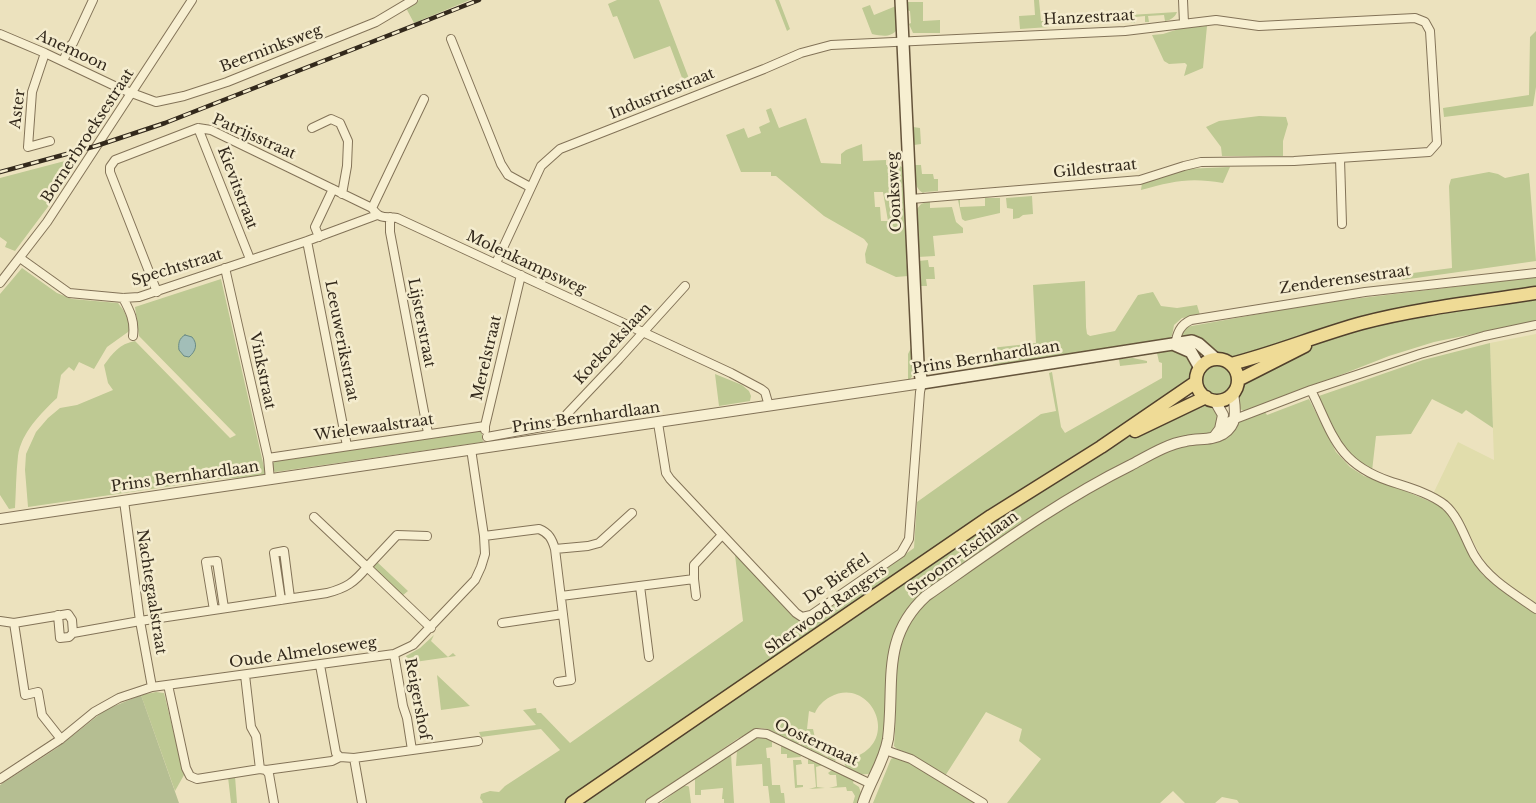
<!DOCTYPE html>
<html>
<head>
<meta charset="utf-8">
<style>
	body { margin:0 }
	canvas { display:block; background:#ece2be }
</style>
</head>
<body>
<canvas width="1536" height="803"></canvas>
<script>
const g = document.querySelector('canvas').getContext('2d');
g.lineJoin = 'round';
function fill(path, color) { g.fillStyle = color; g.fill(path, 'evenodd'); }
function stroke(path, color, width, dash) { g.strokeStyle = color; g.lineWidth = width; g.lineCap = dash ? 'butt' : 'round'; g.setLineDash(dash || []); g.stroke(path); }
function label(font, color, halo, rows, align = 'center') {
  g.font = font + ' "Libre Baskerville",serif'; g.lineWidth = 5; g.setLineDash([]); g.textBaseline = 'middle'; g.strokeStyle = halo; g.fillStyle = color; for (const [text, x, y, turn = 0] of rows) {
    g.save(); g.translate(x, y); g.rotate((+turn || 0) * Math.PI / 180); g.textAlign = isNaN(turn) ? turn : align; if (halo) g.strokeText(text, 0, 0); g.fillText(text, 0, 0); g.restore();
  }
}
fill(new Path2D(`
	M1536,334V605L1495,576L1487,567L1460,518L1452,505L1433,494L1458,442L1494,460L1490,343Z`), '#e1ddac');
fill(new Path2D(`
	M419,0H470L414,23L406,8Z
	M617,0H659L693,89L687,91L670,46L634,59L617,16L613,17L608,4Z
	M775,0H779L790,29L787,31Z
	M1034,0H1039L1041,21H1049V27L1020,29L1019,16L1035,15Z
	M907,2H923V21L940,20V33H913L909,24L911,23L910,11L907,10Z
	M870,5L874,15L896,6L898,29C890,38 883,36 872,34L862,8Z
	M1177,12C1175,17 1171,20 1165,21L1164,15L1148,16L1149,22H1145V16L1135,17V23H1131L1130,15Z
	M1207,26L1203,68L1184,76L1187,65L1185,63L1169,64L1164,61L1152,35L1163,34L1182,28Z
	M1536,31V87L1533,106L1444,117L1443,108L1529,95L1530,37Z
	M771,108L779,128L806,118L821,163L841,164V154L846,150L862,144L863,161L886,160V165L898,164L904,169L905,221L909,223L910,256L906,259L908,276L896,277L866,263L865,254L868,244L864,239L824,216L776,176H771V172H741L726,135L744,128L748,138L761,133L759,127L770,122L766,110ZM874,192H883L888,221H881L880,207H875Z
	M1259,116L1286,117L1288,124L1283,141V156H1222L1221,147L1206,127L1219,121Z
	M913,127L920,128L921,144L914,145Z
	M80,157L63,187H60L56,184L51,190L56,196L15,251L5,247L7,242L0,237V178Z
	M915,165H921L922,174H933L934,179H938V191L925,192L923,193C913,187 915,175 915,165Z
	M1230,167L1223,183C1190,177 1173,181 1141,190L1142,183L1184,169Z
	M1489,172L1498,174L1505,178L1529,173L1536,261L1402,280L1405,274L1452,268L1449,186L1451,179Z
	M1032,196L1033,214L1023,215L1019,218L1013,219V209L1007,208L1006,198Z
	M985,198H1000V213L965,221L962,219L958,200H960V207L985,206Z
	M930,201V208L952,207L956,222L963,228V233L933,236L935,256L918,257L917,209L921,204Z
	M928,260L929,267H934L935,279H926L927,286H919L918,261Z
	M22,268L57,293L72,299L118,303L124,311L131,327L128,332L107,347L94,369L79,362L74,371L69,367L61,375L57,398C41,413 21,433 18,456C16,473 16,491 15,508L9,509L0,495V294Z
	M1536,277V287L1402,307L1379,312L1232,359L1219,355L1183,338C1181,333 1182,331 1186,327L1320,303Z
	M221,279L266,476L220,479L28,507L25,470L26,454L36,432L48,418L60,408L77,405L113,390L108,383L104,365C113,353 119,344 135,341L230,438L236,435L139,336L135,307Z
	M1085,281L1086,327L1087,334L1090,336L1115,331L1138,295L1153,292L1161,306L1177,308L1197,305L1200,315L1182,318L1174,325L1172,336L1168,339L1050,361C1039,359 1026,358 1016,362C1005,366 1005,369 993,366L991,348L1036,343L1033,285Z
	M1536,300V321L1434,342L1389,356L1246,412L1240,409L1237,400L1243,383L1280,365L1317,344L1373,325L1435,314Z
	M914,342C914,355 919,372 908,381V354Z
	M1490,343L1493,428L1466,410L1462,414L1432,399L1411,434L1376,436L1372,471L1347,455L1316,397L1423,360Z
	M1176,350L1187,353L1195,370L1190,383L873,592L564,803H482L483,802L480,798L481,794L490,791L499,792L505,786L560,750L541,729L481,737L479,732L536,725L523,710L536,708L537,713H541L570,743L743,621L735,555L805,626L914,548L917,502L1041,414L1056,411L1049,373L1052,372L1061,427L1065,433L1162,378V363L1159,362L1157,353Z
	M1133,358L1147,361V363L1120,366L1119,359Z
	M1202 380a16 16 0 1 1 32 0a16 16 0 1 1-32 0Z
	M715,374L742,385L749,391L751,396L750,401L719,406Z
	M1309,399L1336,452L1350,467L1364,476L1391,485L1436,504L1446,511L1483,575L1536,614V803H1239L1237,800L1222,797L1215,803H1185L1173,791L1160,803H1007L1041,759L1019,741L1022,729L986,712L945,776L915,756L897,749L894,746C898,714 891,662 904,633C918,600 961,576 991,556C1024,534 1060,507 1095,487C1149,456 1208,435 1265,412L1267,415Z
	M1208,402L1220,412L1213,433L1130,460L1096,477L1065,496L925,592C910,605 900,618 893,638L883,745L871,773C862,777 854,771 846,767L843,761L847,754L852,752L855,757C902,739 869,675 830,697C824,700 817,707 815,713L809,711L807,729H813L815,738L810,741C814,749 820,753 828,757L831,753L837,759L835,761L801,745L806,736L803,735L798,744L768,729L759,728L737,739L644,803H582L989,525L1012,508L1113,445L1149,427Z
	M480,431L482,434L483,442L275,472L272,469L273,463L276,461Z
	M376,561L408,591L402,596L373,567L372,565Z
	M434,635L431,641L448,657L453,653L456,656L408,663L406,656L420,648Z
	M437,675L470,706L441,710Z
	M156,692L164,693L184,775L175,791L141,695Z
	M757,737H764L772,741V747L766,748L767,758H770L772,785H780L781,793H784L785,803H770L768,786H763L762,764L736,766L737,750Z
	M781,745L800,754L801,757L787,758V754H781Z
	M731,754L734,803H724V799H722L723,788L701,790V795H695V779Z
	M895,757L909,761L977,803H873L891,759Z
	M808,759L823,765L816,767L817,787L825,788L809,789L816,787L814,764H808Z
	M793,760H801L802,764L796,765L797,785H803V787L795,788Z
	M832,770L854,780L853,783L859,787L861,793L858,803H848H853L855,796L852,791H847L846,787L829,788L837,786L836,775H830L828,773Z
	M235,776L237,803H231L228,777Z
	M683,786H688L689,787L691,803H661Z`), '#bec993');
fill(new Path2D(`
	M141,695L179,803H0V785L57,748L105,710Z`), '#b5be92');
const water = new Path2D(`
	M185,335L192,337C198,344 196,351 189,357L184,356L179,350C178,344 179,338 185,335Z`);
fill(water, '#a2beb8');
stroke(water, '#6a8b85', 1);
const minor = new Path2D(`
	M1183,0L1184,23
	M0,34L45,53L121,89L156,102L184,96L227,82L376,22L413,0
	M451,39L501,164L508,175L530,187
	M45,53L32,92L28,147L50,141
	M63,61L70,46L73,43L93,0
	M198,128L250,259
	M312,128L331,119L340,123L348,141L347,166L342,194
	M1340,159L1342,224
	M372,208C380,220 385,216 397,218L731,373L761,389L765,392L769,406
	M372,208L424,99
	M390,217V232L428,433
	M319,237L315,227L333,189
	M307,241L347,446
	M20,258L69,293L123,298L139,297L307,241L377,215
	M496,263L541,166L560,149L764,69L801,53L831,45L1125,31L1216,20L1259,26L1415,18L1425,22L1430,31L1437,143L1429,152L1294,161L1201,162L1184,166L1140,180L911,199
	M225,268L268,458L270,480
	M0,283L47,222L192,0
	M157,292L110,172V167L115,160L198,128L211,130L372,208
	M123,298C130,311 135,321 133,336
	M1175,345C1177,333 1180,325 1191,320L1365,292L1536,273
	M1311,390C1333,435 1337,463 1389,481C1407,487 1430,493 1445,505C1459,517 1465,539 1474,555C1488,579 1513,593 1536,609
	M658,423L666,473L670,479L796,613L802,617L811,615L901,553L909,539L920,392L922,383
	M1222,424L1311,390L1420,354L1484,336L1536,325
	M485,430V426L521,275
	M487,437L553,425L563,422L567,414L619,359L685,286
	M268,458L485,426
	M124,501L140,621L152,687
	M314,517L367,567L397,535L427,536
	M484,536L539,529C549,533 552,539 555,549L571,680L558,682
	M555,549L588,546L599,543L632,513
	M694,579V565L722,535
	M640,586L649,657
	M561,596L694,579L696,596
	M281,600L274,553L284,551L290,598
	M214,610L206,562L217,561L224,608
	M58,615L60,638L69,637L73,633L140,621L327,593C346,588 354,583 367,567L431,628
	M0,621L14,623L68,614L72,620L73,633
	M14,623L25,695L38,692L42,715L61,739
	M502,623L563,614
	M394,654L403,706L407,718L412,750
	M320,665L336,753L340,757L354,758L478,741
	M245,675L251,727L256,736L260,769
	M168,685L186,768L190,776L197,779L260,769L266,770L269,774L274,803
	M885,750L911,759L983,803
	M354,758L362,803
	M266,770L332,761L340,757
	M0,779L61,739L94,712L119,698L152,687L394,654L413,645L475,580L481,567L485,554L484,536L471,449
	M650,803L756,733L767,734L871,784`);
const tertiary = new Path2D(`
	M1214,437L1220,429L1223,415L1215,401
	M0,519L922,383
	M863,803C870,781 884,762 888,739C895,684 880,638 926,596C992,550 1058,501 1131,465C1148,456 1167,444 1186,441C1199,438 1211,441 1223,434C1239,424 1235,408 1233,393`);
const secondary = new Path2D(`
	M901,0L918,363L922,383L1192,341L1199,344L1216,359
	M1175,345L1191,352L1200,368`);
const primary = new Path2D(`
	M1196 380a21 21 0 1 1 42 0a21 21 0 1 1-42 0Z
	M1231,364C1275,353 1318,335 1362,323C1419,308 1478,302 1536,293
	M1238,380L1305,346
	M1135,431L1206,397
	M572,803L991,516L1101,447L1196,382`);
stroke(minor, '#837358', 10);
stroke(tertiary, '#837358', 12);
stroke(secondary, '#65543b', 14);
stroke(primary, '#51402c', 15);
stroke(minor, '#f7efd1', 8);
stroke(tertiary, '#f7efd1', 10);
stroke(secondary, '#f7efd1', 11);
stroke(primary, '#efdb96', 12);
const rail = new Path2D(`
	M0,172L96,146L165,123L479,0`);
stroke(rail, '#33291c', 4.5);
stroke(rail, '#f4ecce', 2.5, [8]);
label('15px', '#33291c', '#f4ecce', [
	["Hanzestraat",1089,18,-3],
	["Beerninksweg",271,49,-21],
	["Anemoon",72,51,25],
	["Industriestraat",662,94,-22],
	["Aster",18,109,-83],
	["Bornerbroeksestraat",88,136,-57],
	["Patrijsstraat",254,137,24],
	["Gildestraat",1095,169,-6],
	["Kievitstraat",237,188,69],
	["Oonksweg",895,192,-93],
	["Molenkampsweg",526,263,25],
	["Spechtstraat",177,268,-17],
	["Zenderensestraat",1345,280,-8],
	["Lijsterstraat",421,323,79],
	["Leeuwerikstraat",341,341,79],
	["Koekoekslaan",613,344,-47],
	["Merelstraat",487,358,-77],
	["Prins Bernhardlaan",986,358,-9],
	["Vinkstraat",262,371,78],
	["Prins Bernhardlaan",586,418,-8],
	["Wielewaalstraat",374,428,-8],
	["Prins Bernhardlaan",185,477,-8],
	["Stroom-Eschlaan",963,554,-36],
	["De Bieffel",837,579,-34],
	["Nachtegaalstraat",151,592,81],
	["Sherwood Rangers",826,610,-35],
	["Oude Almeloseweg",303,653,-8],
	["Reigershof",417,699,79],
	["Oostermaat",816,743,25]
]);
</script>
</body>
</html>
